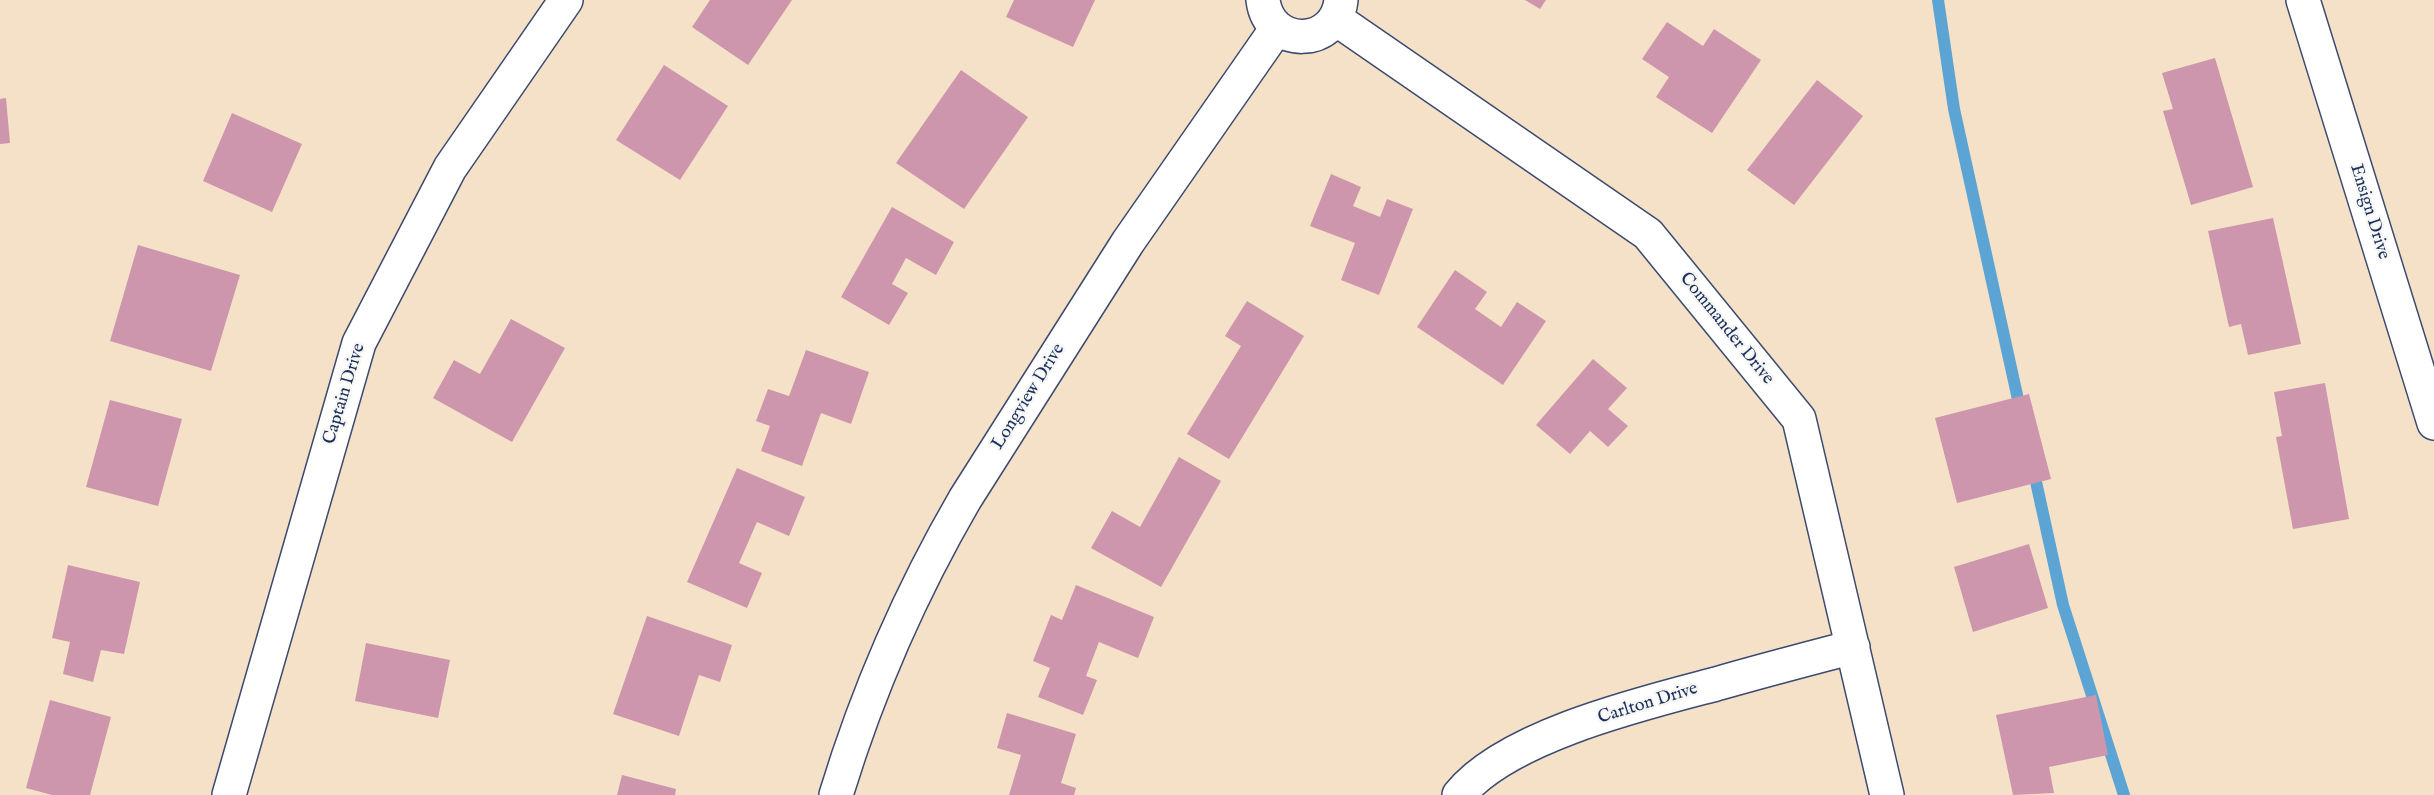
<!DOCTYPE html>
<html>
<head>
<meta charset="utf-8">
<style>
	body { margin:0 }
	canvas { display:block; background:#f4e1c8 }
</style>
</head>
<body>
<canvas width="2434" height="795"></canvas>
<script>
const g = document.querySelector('canvas').getContext('2d');
g.lineJoin = 'round';
function stroke(path, color, width, dash) { g.strokeStyle = color; g.lineWidth = width; g.lineCap = dash ? 'butt' : 'round'; g.setLineDash(dash || []); g.stroke(path); }
function fill(path, color) { g.fillStyle = color; g.fill(path, 'evenodd'); }
function label(font, color, halo, rows, align = 'center') {
  g.font = font + ' "IM FELL English",serif'; g.lineWidth = 4.5; g.setLineDash([]); g.textBaseline = 'middle'; g.strokeStyle = halo; g.fillStyle = color; for (const [text, x, y, turn = 0] of rows) {
    g.save(); g.translate(x, y); g.rotate((+turn || 0) * Math.PI / 180); g.textAlign = isNaN(turn) ? turn : align; if (halo) g.strokeText(text, 0, 0); g.fillText(text, 0, 0); g.restore();
  }
}
stroke(new Path2D(`
	M1938,0L1954,109L2021,413
	M2033,468L2063,605L2124,795`), '#5ca4d3', 12);
fill(new Path2D(`
	M710,0H792L748,65L692,27Z
	M1014,0H1095L1073,47L1006,17Z
	M1525,0H1546L1540,9Z
	M1667,22L1703,46L1714,29L1761,60L1712,133L1656,97L1669,77L1642,59Z
	M2215,58L2253,187L2191,205L2163,111L2173,109L2162,73Z
	M664,65L728,106L680,180L616,140Z
	M961,70L1028,117L964,209L896,163Z
	M1817,80L1863,116L1794,205L1747,170Z
	M6,98L10,143L0,144V99Z
	M232,113L302,144L272,212L203,181Z
	M1331,174L1361,187L1353,206L1380,217L1387,199L1413,209L1379,295L1341,280L1355,243L1310,226Z
	M892,207L954,242L936,275L906,258L892,284L908,293L889,325L841,297Z
	M2273,218L2301,344L2248,355L2241,324L2229,327L2208,231Z
	M138,245L240,275L211,371L110,341Z
	M1455,270L1487,292L1475,309L1501,327L1517,302L1546,321L1503,385L1417,327Z
	M1247,301L1304,336L1229,459L1187,434L1241,346L1225,336Z
	M511,319L565,348L512,442L433,398L454,360L480,374Z
	M806,350L869,372L851,424L821,413L802,466L761,451L770,426L756,421L768,389L789,396Z
	M1593,359L1627,388L1608,409L1628,426L1608,447L1590,431L1570,454L1536,425Z
	M2325,383L2349,519L2293,529L2276,437L2282,436L2274,392Z
	M2029,394L2051,479L1957,503L1935,418Z
	M110,400L182,419L158,506L86,487Z
	M1179,457L1221,481L1161,587L1091,548L1112,511L1140,527Z
	M737,468L805,497L789,536L757,522L739,563L762,573L747,608L687,582Z
	M2029,544L2048,608L1973,632L1954,567Z
	M68,565L140,582L124,654L101,650L93,682L63,674L70,642L52,638Z
	M1076,585L1154,617L1138,658L1099,642L1086,676L1097,680L1083,715L1038,697L1050,668L1033,661L1051,615L1062,620Z
	M647,616L732,645L720,682L699,675L679,736L613,714Z
	M366,643L450,660L438,718L355,701Z
	M2096,695L2108,755L2049,767L2054,793L2013,795L1996,715Z
	M50,700L111,717L90,795H52L26,788Z
	M1007,713L1076,734L1061,783L1076,788L1074,795H1009L1021,755L997,748Z
	M622,775L676,789L675,795H617Z`), '#cd96ad');
const minor = new Path2D(`
	M1263,0C1269,49 1336,48 1341,0
	M2303,0L2434,423
	M1336,19L1648,234L1799,419L1887,795
	M229,795L359,343L450,168L566,0
	M836,795C867,693 911,592 965,499L1128,242L1277,28
	M1459,795C1506,736 1644,703 1716,684C1761,671 1807,659 1853,647`);
stroke(minor, '#3c4a6e', 36);
stroke(minor, '#fff', 33);
label('18px', '#1b2f5e', '#f6f6f2', [
	["Ensign Drive",2369,212,73],
	["Commander Drive",1726,329,51],
	["Captain Drive",345,394,-73],
	["Longview Drive",1029,397,-58],
	["Carlton Drive",1648,704,-17]
]);
</script>
</body>
</html>
